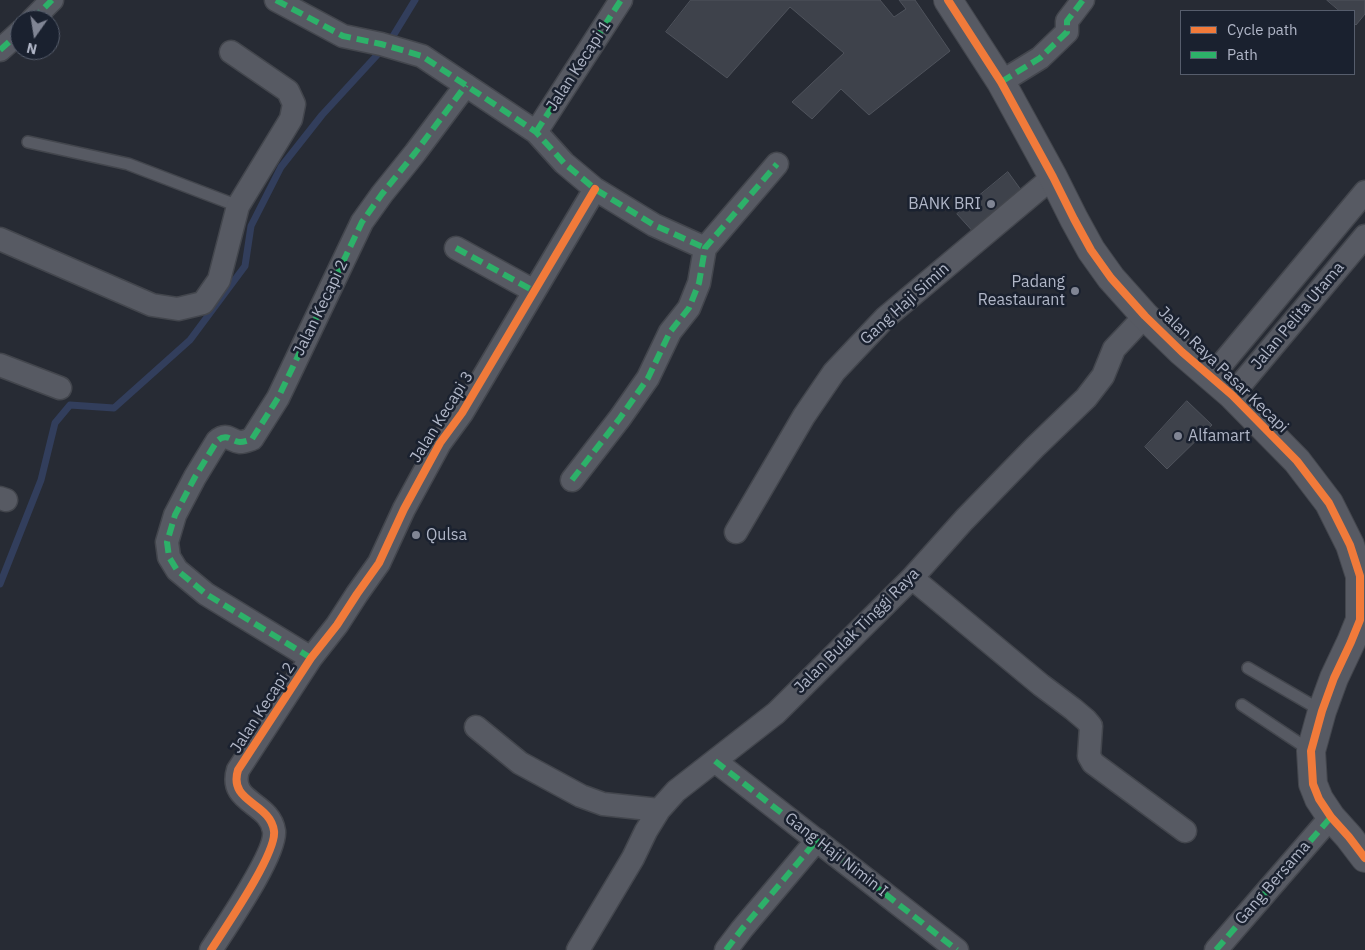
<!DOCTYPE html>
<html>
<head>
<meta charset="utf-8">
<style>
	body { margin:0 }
	#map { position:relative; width:1365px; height:950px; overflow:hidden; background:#272b34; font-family:"IBM Plex Sans",sans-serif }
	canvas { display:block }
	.legend { position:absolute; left:1180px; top:10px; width:175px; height:65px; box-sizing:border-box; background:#1a212f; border:1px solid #565d6c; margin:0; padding:6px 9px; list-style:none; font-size:15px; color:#b0b6c7 }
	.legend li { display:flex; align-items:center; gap:10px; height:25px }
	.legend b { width:25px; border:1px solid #565d6c }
	.north { position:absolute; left:10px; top:10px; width:50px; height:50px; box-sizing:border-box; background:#1a212f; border:1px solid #565d6c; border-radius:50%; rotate:193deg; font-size:14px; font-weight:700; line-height:20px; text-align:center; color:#b0b6c7 }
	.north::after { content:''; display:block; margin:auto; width:18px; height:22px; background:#808594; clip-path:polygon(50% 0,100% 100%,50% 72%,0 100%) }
</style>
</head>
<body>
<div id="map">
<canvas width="1365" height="950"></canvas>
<ul class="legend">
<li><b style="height:6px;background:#f17a3a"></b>Cycle path</li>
<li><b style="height:6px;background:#2db169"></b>Path</li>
</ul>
<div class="north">N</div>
</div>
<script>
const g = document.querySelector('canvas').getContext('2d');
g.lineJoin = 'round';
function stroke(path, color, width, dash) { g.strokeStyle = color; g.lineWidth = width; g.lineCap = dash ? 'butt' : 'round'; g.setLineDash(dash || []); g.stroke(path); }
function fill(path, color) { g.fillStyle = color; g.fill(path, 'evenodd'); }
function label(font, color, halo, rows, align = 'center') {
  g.font = font + ' "IBM Plex Sans",sans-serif'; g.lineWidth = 5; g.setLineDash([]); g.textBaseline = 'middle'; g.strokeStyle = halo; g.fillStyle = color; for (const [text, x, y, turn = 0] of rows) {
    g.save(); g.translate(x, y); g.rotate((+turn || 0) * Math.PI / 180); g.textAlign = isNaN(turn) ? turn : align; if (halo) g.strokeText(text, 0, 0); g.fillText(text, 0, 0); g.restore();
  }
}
stroke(new Path2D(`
	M0,584L41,480L55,423L70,405L114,408L190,340L245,266L251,226L281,167L322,115L390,41L415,0`), '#323e5c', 7);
const building = new Path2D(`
	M691,0H880L894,17L906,9L899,0H915L950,51L869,115L841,89L812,119L792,102L844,53L790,7L727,78L666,32Z
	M1327,0H1365V14L1356,25L1354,23V11H1340Z
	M1008,172L1024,194L976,235L957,214Z
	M1187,401L1212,425L1167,469L1145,447Z`);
fill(building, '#3e424b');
stroke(building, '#4f535c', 1);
const service = new Path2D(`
	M28,142L128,164L238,206
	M1248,668L1322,711
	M1242,705L1311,751`);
const minor = new Path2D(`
	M276,0L343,36L381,44L422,56L536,132L564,163L595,189L654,225L705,248
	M32,20L52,0
	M0,50L20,32
	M1001,82L1040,58L1067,32V21L1083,0
	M536,132L621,0
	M0,239L152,305L178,309L203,303L219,280L238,206L291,119L294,104L288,91L231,52
	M456,248L534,291
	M0,365L60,388
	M1211,377L1365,192
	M1232,395L1365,236
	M572,480L620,418L648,378L670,332L689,308L699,283L705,248L777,164
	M0,498L6,500
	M736,532L804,416L834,372L885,318L1053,177
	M912,578L1041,685L1073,709L1086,720L1091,726L1089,756L1093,763L1185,831
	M311,658L206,594L177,570L169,557L167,542L175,515L195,477L217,441C227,432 230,441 240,442C244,442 249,440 252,439L278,398L362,222L382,194L415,153L466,85
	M476,727L520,763L581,796L603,804L659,810
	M715,761L957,950
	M211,950C225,928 277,853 274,831C270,802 228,803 238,770L311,658L337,625L357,594L379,563L404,509L440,443L462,413L595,189
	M578,950L633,858L646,831L659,810L676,791L776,713L912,578L964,520L1035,447L1086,398L1103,376L1114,349L1145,316
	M726,950L742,929L817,840
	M1216,950L1331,817`);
const tertiary = new Path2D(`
	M948,0L1001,82L1053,177L1074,219L1091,250L1111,278L1145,316L1182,352L1232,395L1297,461L1329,503L1350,545L1360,576V620L1351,642L1334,678L1322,711L1311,751L1313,784L1319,799L1331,817L1349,837L1365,858`);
stroke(service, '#43464d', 14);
stroke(minor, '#43464d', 25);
stroke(tertiary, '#43464d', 30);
stroke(service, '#575a63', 11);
stroke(minor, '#575a63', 22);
stroke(tertiary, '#575a63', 28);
stroke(new Path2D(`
	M276,0L343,36L381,44L422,56L536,132L564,163L595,189L654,225L705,248
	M32,20L52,0
	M0,50L20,32
	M1001,82L1040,58L1067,32V21L1083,0
	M536,132L621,0
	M456,248L534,291
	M572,480L620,418L648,378L670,332L689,308L699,283L705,248L777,164
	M311,658L206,594L177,570L169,557L167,542L175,515L195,477L217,441C227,432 230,441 240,442C244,442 249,440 252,439L278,398L362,222L382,194L415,153L466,85
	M715,761L957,950
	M726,950L742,929L817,840
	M1216,950L1331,817`), '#2db169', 6, [12, 6]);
stroke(new Path2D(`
	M948,0L1001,82L1053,177L1074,219L1091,250L1111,278L1145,316L1182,352L1232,395L1297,461L1329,503L1350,545L1360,576V620L1351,642L1334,678L1322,711L1311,751L1313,784L1319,799L1331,817L1349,837L1365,858
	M211,950C225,928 277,853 274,831C270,802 228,803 238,770L311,658L337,625L357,594L379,563L404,509L440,443L462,413L595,189`), '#f17a3a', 8);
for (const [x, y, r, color] of [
	[991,204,5,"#808594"],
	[1075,291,5,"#808594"],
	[1178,436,5,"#808594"],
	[416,535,5,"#808594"]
]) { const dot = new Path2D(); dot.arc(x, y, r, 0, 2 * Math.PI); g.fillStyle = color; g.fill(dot); stroke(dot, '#1a212f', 2); }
label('16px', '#b0b6c7', '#1a212f', [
	["Jalan Kecapi 1",579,66,-57],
	["Gang Haji Simin",905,304,-42],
	["Jalan Kecapi 2",321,308,-64],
	["Jalan Pelita Utama",1298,316,-50],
	["Jalan Raya Pasar Kecapi",1223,370,44],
	["Jalan Kecapi 3",442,417,-58],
	["Jalan Bulak Tinggi Raya",857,631,-45],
	["Jalan Kecapi 2",263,708,-57],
	["Gang Haji Nimin I",836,855,38],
	["Gang Bersama",1273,883,-49]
]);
label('16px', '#b0b6c7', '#1a212f', [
	["BANK BRI",981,204],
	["Padang",1065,282],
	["Reastaurant",1065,300],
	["Alfamart",1188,436,"left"],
	["Qulsa",426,535,"left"]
], 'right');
</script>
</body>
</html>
